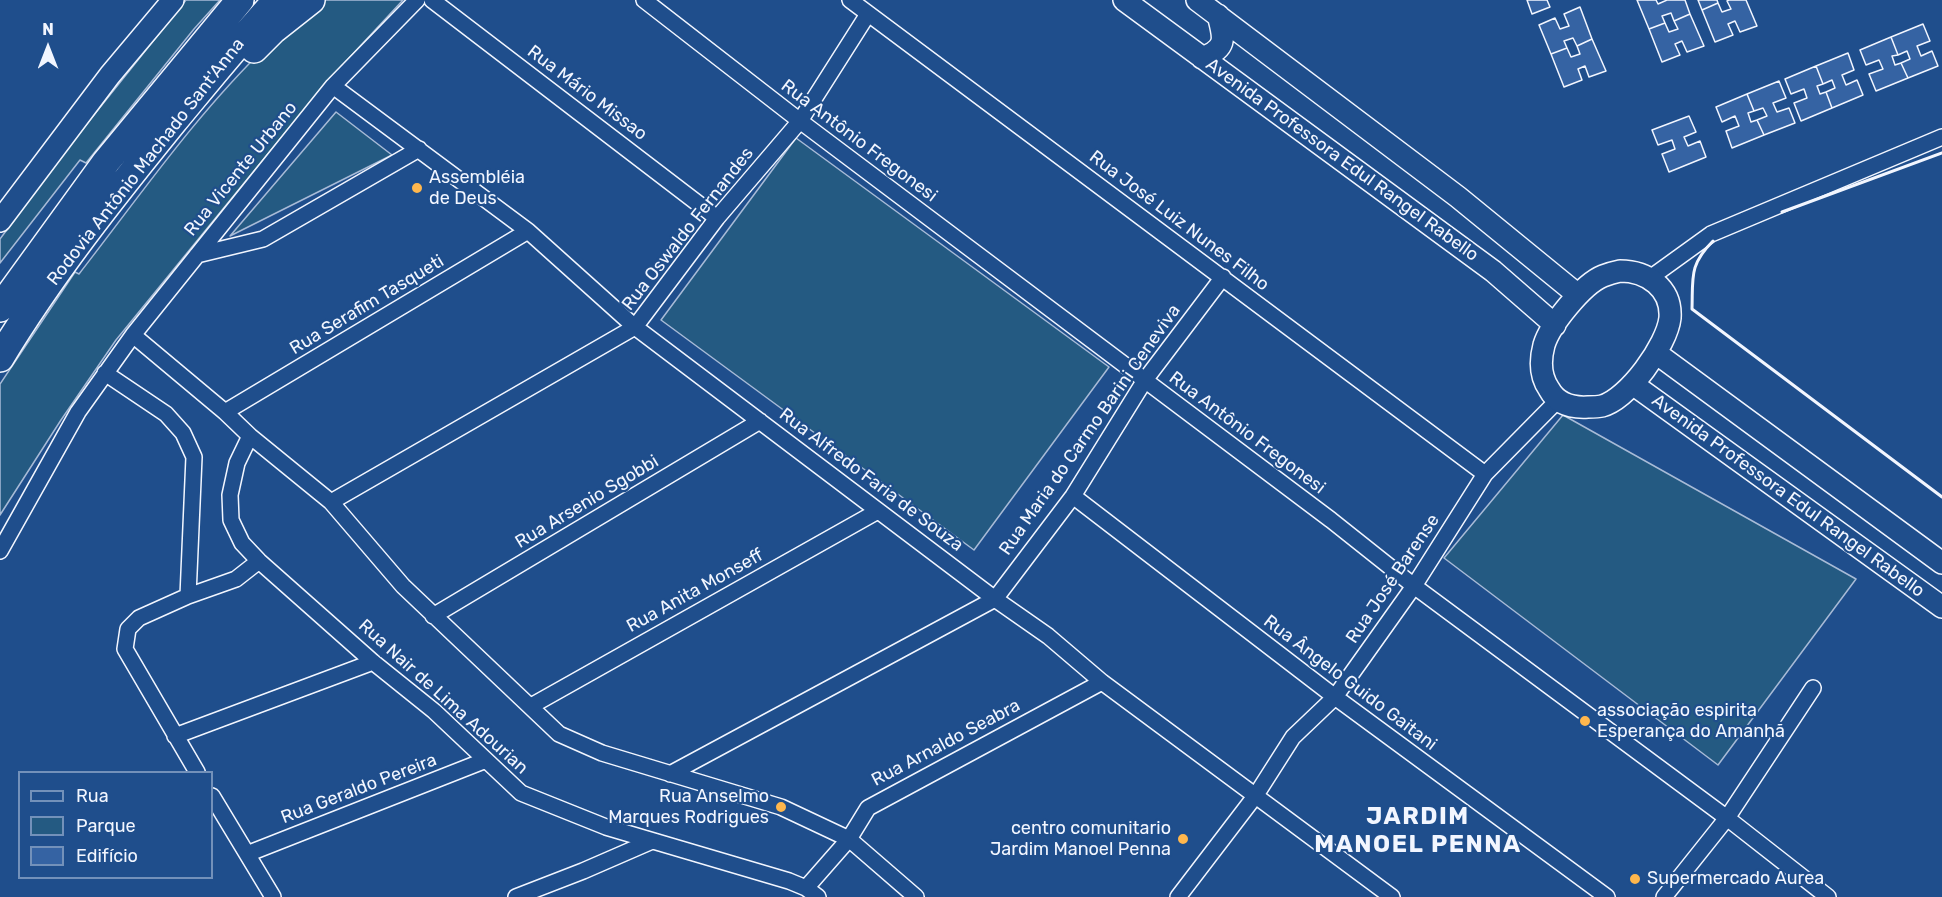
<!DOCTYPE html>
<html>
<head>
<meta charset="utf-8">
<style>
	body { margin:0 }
	#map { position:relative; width:1942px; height:897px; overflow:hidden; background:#1f4e8c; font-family:Rubik,sans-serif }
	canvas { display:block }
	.legend { position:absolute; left:18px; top:771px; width:195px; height:108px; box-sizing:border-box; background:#1f4e8c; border:2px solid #7391ba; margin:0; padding:8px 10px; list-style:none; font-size:18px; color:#f2f6ff }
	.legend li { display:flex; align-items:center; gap:12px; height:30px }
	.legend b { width:30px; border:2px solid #7391ba }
	.north { position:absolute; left:18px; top:18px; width:60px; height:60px; -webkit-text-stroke:4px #1f4e8c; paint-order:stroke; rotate:0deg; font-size:16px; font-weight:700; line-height:24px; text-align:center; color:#f2f6ff }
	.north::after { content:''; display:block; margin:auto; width:21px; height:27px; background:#f2f6ff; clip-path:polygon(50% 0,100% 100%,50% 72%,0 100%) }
</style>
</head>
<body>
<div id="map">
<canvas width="1942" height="897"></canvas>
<ul class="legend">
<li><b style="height:8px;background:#1f4e8c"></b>Rua</li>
<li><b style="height:16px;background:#245a82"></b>Parque</li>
<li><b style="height:16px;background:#3563a3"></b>Edifício</li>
</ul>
<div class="north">N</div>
</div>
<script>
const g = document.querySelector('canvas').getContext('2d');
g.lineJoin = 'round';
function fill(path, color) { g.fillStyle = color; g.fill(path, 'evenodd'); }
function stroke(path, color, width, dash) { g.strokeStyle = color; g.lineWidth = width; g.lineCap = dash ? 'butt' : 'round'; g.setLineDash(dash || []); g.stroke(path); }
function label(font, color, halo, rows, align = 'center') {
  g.font = font + ' Rubik,sans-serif'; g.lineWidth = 4.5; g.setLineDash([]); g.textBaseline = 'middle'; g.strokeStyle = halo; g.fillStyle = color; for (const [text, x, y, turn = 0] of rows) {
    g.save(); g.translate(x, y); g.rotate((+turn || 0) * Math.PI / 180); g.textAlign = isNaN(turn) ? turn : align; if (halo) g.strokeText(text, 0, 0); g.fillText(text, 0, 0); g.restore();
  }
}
const green = new Path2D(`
	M186,0H220L194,29L86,163L80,160L0,263V239L69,146Z
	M325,0H403L325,84L116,340L61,420L0,515V384L75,272L79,274C139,197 197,113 268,45C286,29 306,14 325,0Z
	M336,112L392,155L230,236Z
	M796,138L1109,367L974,550L661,320Z
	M1563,415L1856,579L1718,765L1444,558Z`);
fill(green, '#245a82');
stroke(green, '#a8bbd7', 1.5);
const building = new Path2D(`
	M1527,0H1547L1550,7L1532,14Z
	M1637,0H1656L1658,4L1667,0H1685L1690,14L1674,21L1671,13L1662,16L1665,23L1649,29Z
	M1698,0H1717L1718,3L1702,10Z
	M1729,0H1746L1757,26L1740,32L1735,21L1728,24L1733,35L1715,42L1702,10L1718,3L1722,12L1731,9L1727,1Z
	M1580,7L1592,39L1577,46L1573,38L1564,41L1567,48L1551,54L1539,25L1555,18L1560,29L1569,26L1564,14Z
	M1690,14L1704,46L1687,52L1682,41L1675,44L1680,55L1662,62L1649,29L1665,23L1669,32L1678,29L1674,21Z
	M1923,24L1930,41L1917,46L1921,56L1932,51L1938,66L1908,78L1901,63L1910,59L1907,51L1898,55L1891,37Z
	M1891,37L1898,55L1892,56L1895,65L1901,63L1908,78L1876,91L1869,74L1883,69L1879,60L1866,65L1860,50Z
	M1592,39L1606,71L1589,77L1585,66L1578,69L1582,80L1564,87L1551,54L1567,48L1571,57L1580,54L1577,46Z
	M1848,53L1854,70L1842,75L1846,85L1857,80L1863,95L1832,108L1826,92L1835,88L1832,80L1823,84L1816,66Z
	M1816,66L1823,84L1817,86L1820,94L1826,92L1832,108L1801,121L1794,103L1807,98L1804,89L1791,94L1785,79Z
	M1779,81L1786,98L1773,103L1777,112L1789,108L1795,123L1764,135L1757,120L1767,116L1763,108L1754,111L1747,94Z
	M1747,94L1754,111L1748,113L1751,122L1757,120L1764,135L1732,148L1726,131L1739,126L1735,116L1722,122L1716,107Z
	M1689,116L1696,132L1684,137L1688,146L1700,141L1706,157L1669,172L1662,154L1675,149L1672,140L1658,145L1652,130Z`);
fill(building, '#3563a3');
stroke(building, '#f2f6ff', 1.5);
const minor = new Path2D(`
	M432,0L717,218
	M644,0L800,121L1331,520L1414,586L1727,818L1828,897
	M850,0L1485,474
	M333,86L528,231L635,327L995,599L1048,636L1102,682L1392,897
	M197,255L263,239L419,149
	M1650,278L1711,234L1942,137
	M133,335L225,412L250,436L331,502L403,586L559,734L602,753L781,807L849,839L916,897
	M105,373L166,414L183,433L194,457L188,596
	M225,412L528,231
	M250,436L237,463L230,495L231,520L242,543L259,561L373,662L434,711L521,793L606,827L789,881L806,888L818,897
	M1073,496L1335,697L1607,897
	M331,502L635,327L717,218L800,121L868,14
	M0,551L78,412L133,335L333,86L417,0
	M433,616L760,421
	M531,706L878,511
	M175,736L373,662
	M197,772L125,649L128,629L139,618L188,596L236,579L259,561
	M670,774L995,599L1073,496L1145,380L1223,277
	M212,796L273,897
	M247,854L486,760
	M806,888L849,839L868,808L1102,682
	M516,897L583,871L652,841
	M1178,897L1256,795L1293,737L1335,697L1414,586L1485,474L1558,400
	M1664,897L1727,818L1813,688`);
const secondary = new Path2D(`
	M1124,0L1493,271L1555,325
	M1197,0L1458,197L1578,295
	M1202,58C1228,48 1224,38 1218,15
	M0,221L110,75L173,0
	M1620,271C1647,271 1672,288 1670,318C1667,345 1628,399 1602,406C1598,407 1592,407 1588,407C1572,408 1557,404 1549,389C1540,376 1540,360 1544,345C1550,325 1583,284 1603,276C1608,274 1615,272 1620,271Z
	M1656,353L1942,563
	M1634,385L1942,607`);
const motorway = new Path2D(`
	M254,49L273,30L311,0
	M0,308L106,162L240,0
	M0,358C50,275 112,197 173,122C207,81 241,39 277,0`);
stroke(minor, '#f2f6ff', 18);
stroke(secondary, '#f2f6ff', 24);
stroke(motorway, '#f2f6ff', 30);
stroke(minor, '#1f4e8c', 15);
stroke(secondary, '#1f4e8c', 21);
stroke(motorway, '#1f4e8c', 27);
stroke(new Path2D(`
	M1782,212L1942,153
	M1713,241C1689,265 1693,277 1692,309L1942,497`), '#f2f6ff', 3);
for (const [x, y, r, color] of [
	[417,188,6,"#ffb74d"],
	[1585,721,6,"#ffb74d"],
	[781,807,6,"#ffb74d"],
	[1183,839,6,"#ffb74d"],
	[1635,879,6,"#ffb74d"]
]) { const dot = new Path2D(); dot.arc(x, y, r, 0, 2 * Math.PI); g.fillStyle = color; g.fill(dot); stroke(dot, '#1f4e8c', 2); }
label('18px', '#f2f6ff', '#1f4e8c', [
	["Rua Mário Missao",587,93,37],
	["Rua Antônio Fregonesi",859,141,37],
	["Avenida Professora Edul Rangel Rabello",1342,160,36],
	["Rodovia Antônio Machado Sant'Anna",146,162,-52],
	["Rua Vicente Urbano",241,169,-51],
	["Rua José Luiz Nunes Filho",1179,221,37],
	["Rua Oswaldo Fernandes",688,229,-52],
	["Rua Serafim Tasqueti",367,305,-31],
	["Rua Maria do Carmo Barini Ceneviva",1090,430,-55],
	["Rua Antônio Fregonesi",1247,433,37],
	["Rua Alfredo Faria de Souza",871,480,37],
	["Avenida Professora Edul Rangel Rabello",1788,496,36],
	["Rua Arsenio Sgobbi",587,502,-31],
	["Rua José Barense",1393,579,-56],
	["Rua Anita Monseff",695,591,-29],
	["Rua Ângelo Guido Gaitani",1350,683,37],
	["Rua Nair de Lima Adourian",443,697,42],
	["Rua Arnaldo Seabra",946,743,-28],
	["Rua Geraldo Pereira",359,789,-21]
]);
label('18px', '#f2f6ff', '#1f4e8c', [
	["Assembléia",429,178],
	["de Deus",429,199],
	["associação espirita",1597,711],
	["Esperança do Amanhã",1597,732],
	["Rua Anselmo",769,797,"right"],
	["Marques Rodrigues",769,818,"right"],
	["centro comunitario",1171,829,"right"],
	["Jardim Manoel Penna",1171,850,"right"],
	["Supermercado Aurea",1647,879]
], 'left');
g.letterSpacing = '1.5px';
label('bold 24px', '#f2f6ff', '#1f4e8c', [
	["JARDIM",1418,817],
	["MANOEL PENNA",1418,845]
]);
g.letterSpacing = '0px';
</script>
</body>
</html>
